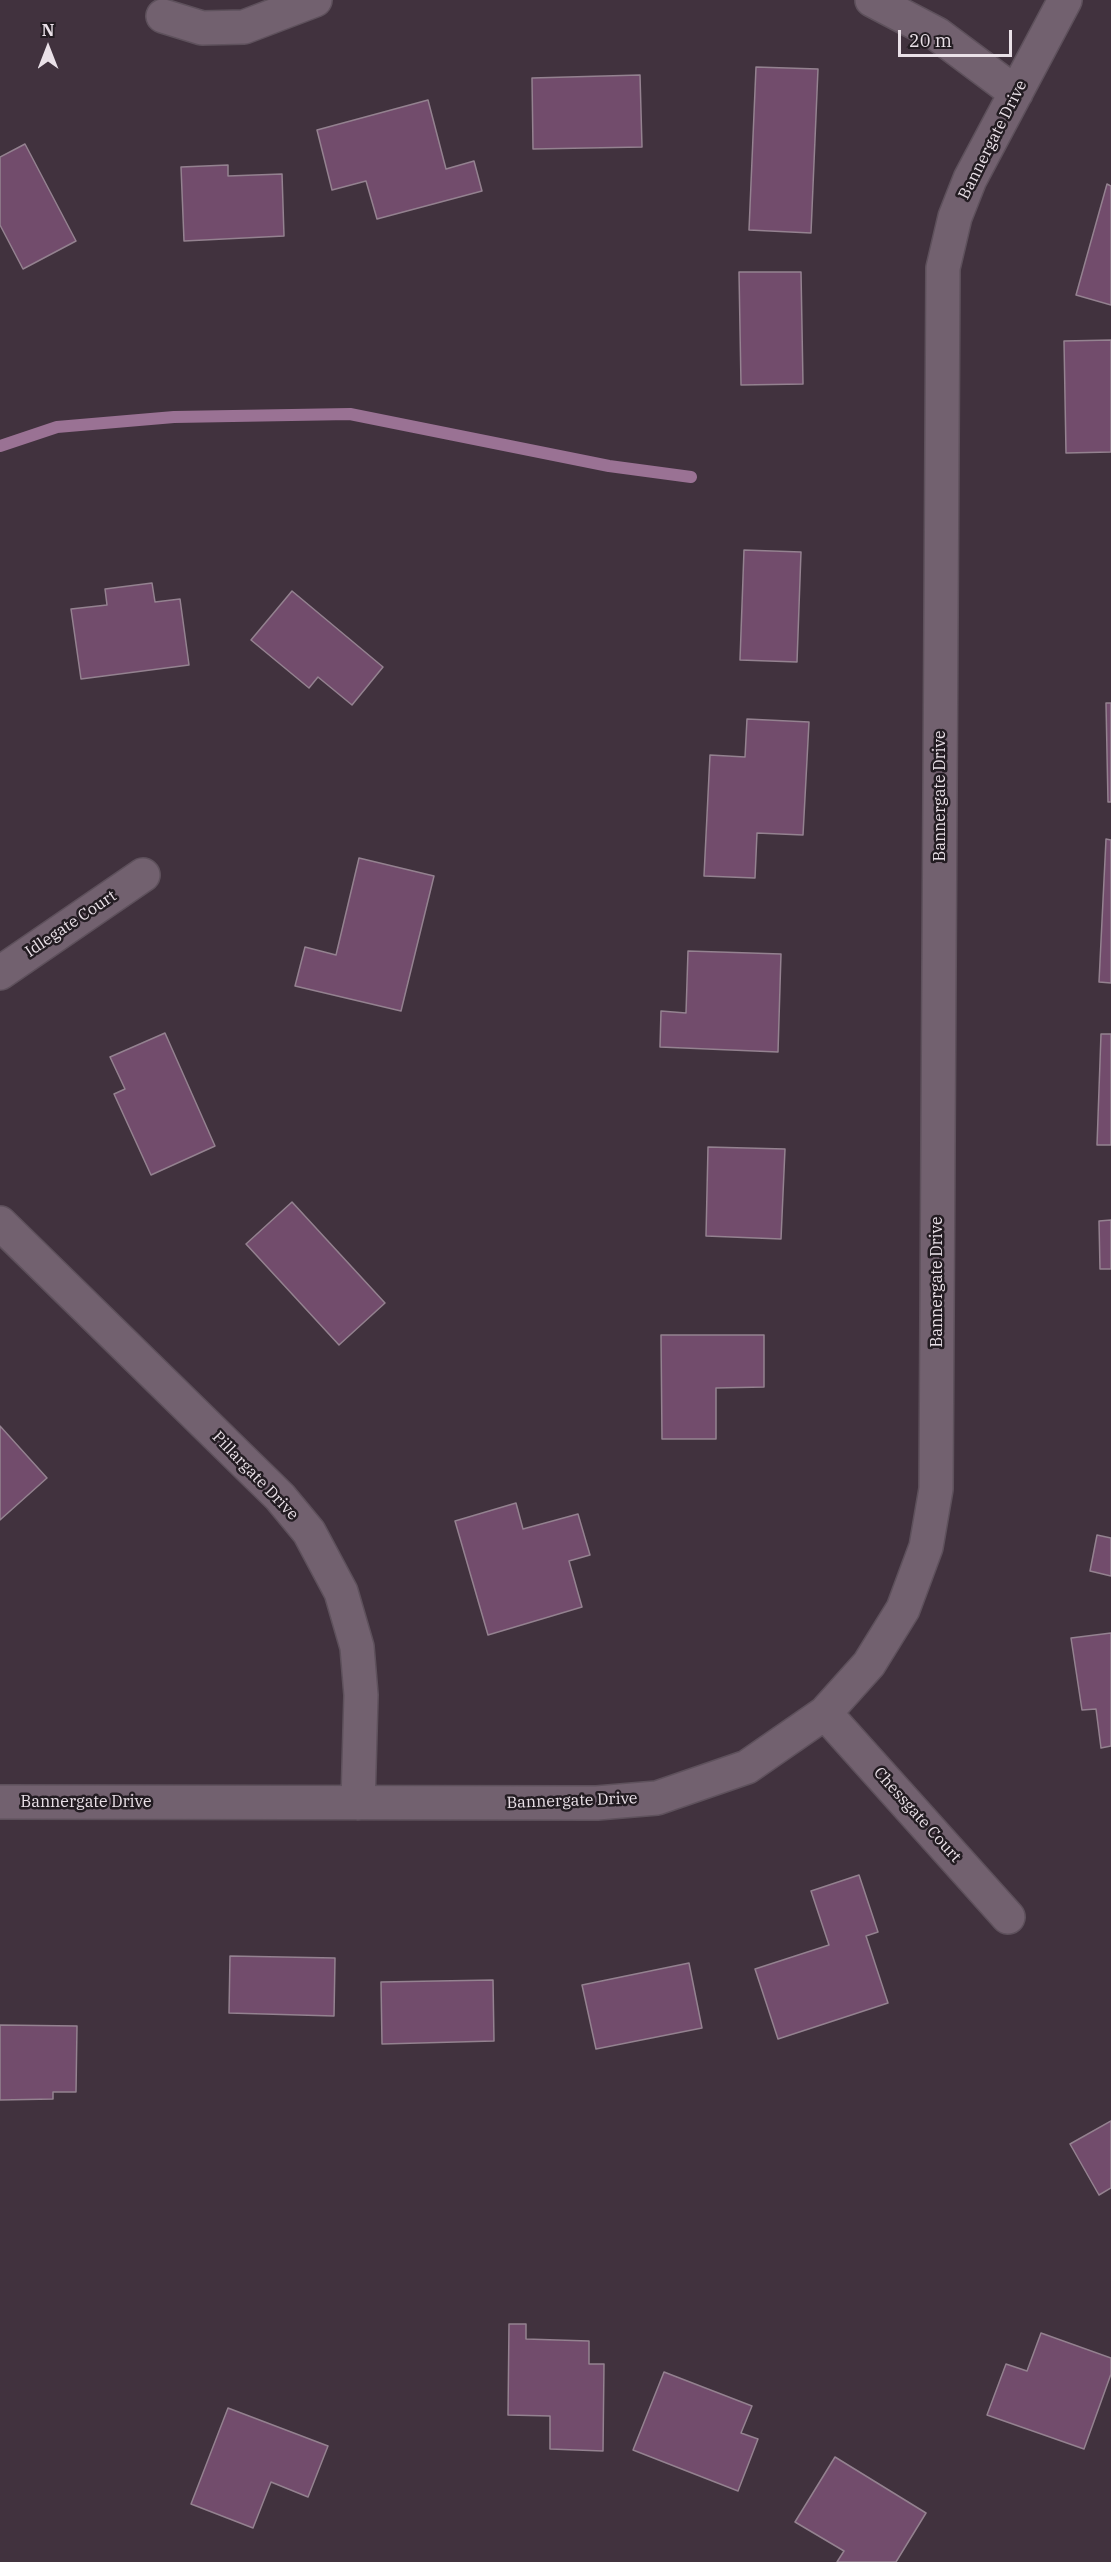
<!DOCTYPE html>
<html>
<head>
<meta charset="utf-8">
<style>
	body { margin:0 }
	#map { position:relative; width:1111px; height:2562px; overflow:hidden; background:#41323e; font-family:"IBM Plex Serif",serif }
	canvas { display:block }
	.north { position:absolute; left:18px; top:18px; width:60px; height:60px; -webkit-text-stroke:4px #231c22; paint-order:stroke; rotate:0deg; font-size:16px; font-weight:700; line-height:24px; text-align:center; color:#eae1e8 }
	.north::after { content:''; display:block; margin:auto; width:21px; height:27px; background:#eae1e8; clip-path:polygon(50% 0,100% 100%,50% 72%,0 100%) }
	.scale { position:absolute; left:898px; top:30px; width:114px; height:27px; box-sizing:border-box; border:3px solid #eae1e8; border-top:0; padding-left:8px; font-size:18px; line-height:21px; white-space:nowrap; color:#eae1e8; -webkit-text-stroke:4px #231c22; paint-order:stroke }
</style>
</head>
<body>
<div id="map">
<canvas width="1111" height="2562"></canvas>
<div class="north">N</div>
<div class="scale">20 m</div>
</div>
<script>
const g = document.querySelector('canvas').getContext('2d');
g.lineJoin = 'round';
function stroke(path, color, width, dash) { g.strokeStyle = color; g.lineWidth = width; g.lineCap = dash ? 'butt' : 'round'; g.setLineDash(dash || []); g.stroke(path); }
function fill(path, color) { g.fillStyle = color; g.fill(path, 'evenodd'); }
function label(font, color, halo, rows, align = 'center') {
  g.font = font + ' "IBM Plex Serif",serif'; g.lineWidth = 5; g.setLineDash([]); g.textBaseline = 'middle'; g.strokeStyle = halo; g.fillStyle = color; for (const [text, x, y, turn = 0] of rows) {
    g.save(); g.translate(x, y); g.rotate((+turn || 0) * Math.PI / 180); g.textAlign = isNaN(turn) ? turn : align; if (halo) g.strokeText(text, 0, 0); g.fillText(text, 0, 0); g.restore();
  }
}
stroke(new Path2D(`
	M0,446L57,427L174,417L350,414L609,466L691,477`), '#9a7294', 12);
const building = new Path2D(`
	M756,67L818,69L811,233L749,230Z
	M640,75L642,147L533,149L532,78Z
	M428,100L446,169L474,161L482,191L377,219L366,181L332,190L317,130Z
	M25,144L76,241L23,269L0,225V157Z
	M228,165V176L282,174L284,236L184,241L181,167Z
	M1107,184L1111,186V305L1076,295Z
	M739,272H801L803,384L741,385Z
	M1111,340V452L1066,453L1064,341Z
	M744,550L801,552L797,662L740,660Z
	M152,583L155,602L180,599L189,665L81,679L71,609L107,605L105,589Z
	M292,591L383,667L352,705L318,677L309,688L251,640Z
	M1106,703H1111V802H1108Z
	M747,719L809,722L803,835L757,833L755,878L704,876L710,755L745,757Z
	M1106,839L1111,840V983L1099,982Z
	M359,858L434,876L401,1011L295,986L305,947L336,955Z
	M688,951L781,954L778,1052L660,1047L661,1011L686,1013Z
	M165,1033L215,1146L151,1175L114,1094L125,1089L110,1057Z
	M1101,1034H1111V1145H1097Z
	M708,1147L785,1149L781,1239L706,1236Z
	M292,1202L385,1303L339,1345L246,1244Z
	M1111,1220V1269H1100L1099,1221Z
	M661,1335H764V1387L716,1388V1439H662Z
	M0,1426L47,1478L0,1520Z
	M516,1503L523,1529L578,1514L590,1555L569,1561L582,1607L488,1635L455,1521Z
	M1097,1535L1111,1538V1576L1090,1571Z
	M1111,1633V1746L1101,1748L1096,1709L1082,1710L1071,1638Z
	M859,1875L878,1932L866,1936L888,2003L778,2039L755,1969L829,1945L811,1891Z
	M230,1956L335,1958L334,2016L229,2013Z
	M689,1963L702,2028L596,2049L582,1985Z
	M493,1980L494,2041L382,2044L381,1982Z
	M0,2025L77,2026L76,2092H53V2099L0,2100Z
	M1111,2121V2188L1099,2195L1070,2144Z
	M509,2324H526V2339L589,2341V2364H604L603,2451L550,2449V2416L508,2415Z
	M1041,2333L1111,2358V2374L1084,2449L987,2415L1006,2364L1027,2371Z
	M664,2372L752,2406L741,2433L758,2439L738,2491L633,2450Z
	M228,2408L328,2446L308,2497L271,2482L253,2528L191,2504Z
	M835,2457L926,2513L896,2562H837L844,2551L795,2522Z`);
fill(building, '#724c6c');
stroke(building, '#948290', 1.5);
const street = new Path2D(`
	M872,0L937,34L1016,93
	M163,16L202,28L244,27L315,0
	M0,973L143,875
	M0,1223L280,1497L309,1532L341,1592L357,1647L361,1695L358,1803
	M825,1713L1008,1917
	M0,1802L597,1803L657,1798L747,1767L825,1713L869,1664L903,1609L926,1547L936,1489L943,268L955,217L970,179L1065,0`);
stroke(street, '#5e515c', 36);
stroke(street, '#72616f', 33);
label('16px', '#eae1e8', '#231c22', [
	["Bannergate Drive",993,140,-63],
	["Bannergate Drive",940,796,-90],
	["Idlegate Court",71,924,-34],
	["Bannergate Drive",937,1282,-90],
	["Pillargate Drive",255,1476,46],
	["Bannergate Drive",572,1801,-2],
	["Bannergate Drive",86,1802],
	["Chessgate Court",917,1815,48]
]);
</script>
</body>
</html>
